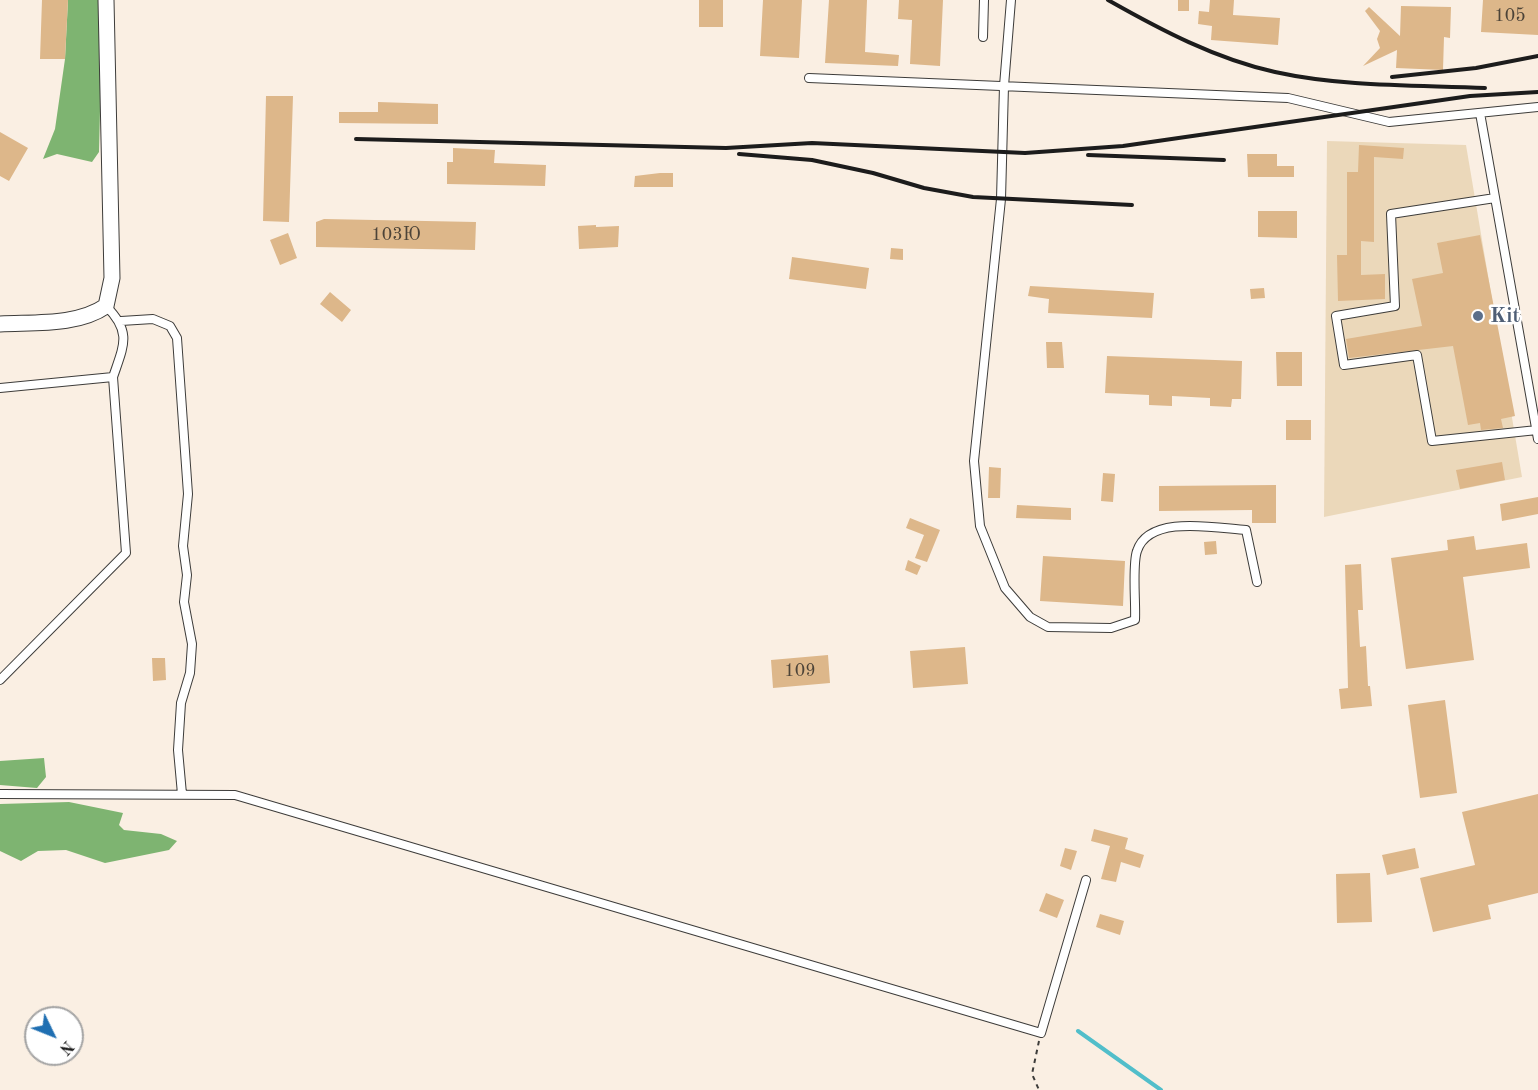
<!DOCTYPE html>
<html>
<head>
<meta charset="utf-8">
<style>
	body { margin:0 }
	#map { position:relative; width:1538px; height:1090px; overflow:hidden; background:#faefe3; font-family:"Old Standard TT",serif }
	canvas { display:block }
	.north { position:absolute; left:24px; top:1006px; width:60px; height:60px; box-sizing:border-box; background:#fff; border:2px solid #a4a4a4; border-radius:50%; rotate:133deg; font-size:16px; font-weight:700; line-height:24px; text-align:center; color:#1c1c1c }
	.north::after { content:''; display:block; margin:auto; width:21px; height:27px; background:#1f6fb2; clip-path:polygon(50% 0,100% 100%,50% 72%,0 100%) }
</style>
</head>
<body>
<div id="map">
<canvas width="1538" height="1090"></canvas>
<div class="north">N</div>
</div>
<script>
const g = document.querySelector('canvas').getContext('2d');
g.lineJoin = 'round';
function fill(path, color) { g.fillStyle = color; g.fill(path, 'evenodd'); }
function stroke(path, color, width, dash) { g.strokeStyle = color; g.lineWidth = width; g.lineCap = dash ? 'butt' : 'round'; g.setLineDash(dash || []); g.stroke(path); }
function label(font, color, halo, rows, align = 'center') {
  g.font = font + ' "Old Standard TT",serif'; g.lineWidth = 5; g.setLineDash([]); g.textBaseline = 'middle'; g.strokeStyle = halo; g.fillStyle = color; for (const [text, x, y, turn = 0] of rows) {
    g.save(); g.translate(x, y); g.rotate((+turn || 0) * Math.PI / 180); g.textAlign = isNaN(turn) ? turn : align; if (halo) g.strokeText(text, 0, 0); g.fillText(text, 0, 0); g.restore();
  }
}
fill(new Path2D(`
	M1327,141L1466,145L1522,477L1324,517Z`), '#ebd8ba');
fill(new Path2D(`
	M68,0H99L102,30L99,152L92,162L57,154L43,159L55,129L65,59Z
	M44,758L46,777L37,788L0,785V761Z
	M69,802L123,813L119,825L124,830L161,834L177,841L169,850L105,863L66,850L38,851L21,861L0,851V804Z`), '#7eb471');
stroke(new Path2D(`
	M1078,1031L1161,1090`), '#51beca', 4);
fill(new Path2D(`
	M42,0H68L65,59H40Z
	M699,0H723V27H699Z
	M763,0H802L799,58L760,56Z
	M829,0H867L865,52L899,55L898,66L825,63Z
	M899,0H943L940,66L910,64L912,20L898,19Z
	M1178,0H1189V11H1178Z
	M1210,0H1234L1233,15L1280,18L1278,45L1211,40L1212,26L1198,24L1199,11L1209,12Z
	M1483,0H1538V35L1481,32Z
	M1401,6L1451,7L1450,38L1444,37L1443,70L1396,68L1397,50L1363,66L1380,48L1377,39L1380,31L1365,11L1369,7L1400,36Z
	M266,96H293L289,222L263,221Z
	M378,102L438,104V124L339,123V112H378Z
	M0,132L28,148L9,181L0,176Z
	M1359,145L1404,148L1403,159L1374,157V242L1361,241V275L1385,274V299L1338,301L1337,255H1347V172H1358Z
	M453,148L495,150L494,163L546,165L545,186L447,184V162H453Z
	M1247,154H1277V166H1294V177H1248Z
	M660,173H673V187H634L635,176Z
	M1258,211H1297V238L1258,237Z
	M324,219L476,222L475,250L316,247V222Z
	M596,225V227L619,226L618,247L579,249L578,226Z
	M288,233L297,258L280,265L270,240Z
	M1480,235L1515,416L1501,419L1503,428L1481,430L1480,423L1468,425L1453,346L1349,358L1346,339L1422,326L1412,279L1443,273L1437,243Z
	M891,248L903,249V260L890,259Z
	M792,257L869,268L866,289L789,279Z
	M1030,286L1154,293L1152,318L1048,313L1049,299L1028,296Z
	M1264,288L1265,298L1251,299L1250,289Z
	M330,292L351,310L342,322L320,304Z
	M1046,342H1062L1064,368H1047Z
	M1276,352H1302V386H1277Z
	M1107,356L1242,361L1241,399H1232L1231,407L1210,406V398L1172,396V406L1149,405V395L1105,393Z
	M1286,420H1311V440H1286Z
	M1502,462L1505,480L1460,489L1456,470Z
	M989,467L1001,468L1000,498H988Z
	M1103,473L1115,474L1113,502L1101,501Z
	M1276,485V523H1252V510L1159,511V486Z
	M1538,497V514L1502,521L1500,504Z
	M1017,505L1071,508V520L1016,518Z
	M910,518L940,530L927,562L915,558L924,535L906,528Z
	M1474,536L1476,550L1527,543L1530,568L1463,577L1474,660L1406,669L1391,558L1448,550L1447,540Z
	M1216,541L1217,554L1205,555L1204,542Z
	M1043,556L1125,561L1123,606L1040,601Z
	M908,560L921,566L917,575L905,570Z
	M1361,564L1363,610H1358L1360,647L1366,646L1368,686H1370L1372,706L1341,709L1339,689L1348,688L1345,565Z
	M965,647L968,684L913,688L910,651Z
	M828,655L830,683L773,688L771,660Z
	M152,658H165L166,680L153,681Z
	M1445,700L1457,793L1420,798L1408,705Z
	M1538,794V893L1488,905L1491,919L1433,932L1420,878L1475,865L1462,812Z
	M1094,829L1128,838L1125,849L1144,855L1140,868L1121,862L1116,882L1101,879L1110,846L1091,841Z
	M1065,848L1077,851L1071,870L1060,866Z
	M1415,848L1419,868L1387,875L1382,855Z
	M1370,873L1372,922L1337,923L1336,874Z
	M1046,893L1064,900L1057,918L1039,911Z
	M1100,914L1124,921L1120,935L1096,927Z`), '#ddb78a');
const service = new Path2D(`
	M1011,0L1004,86L1001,199L974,461L980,526L1005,588L1030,617L1048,627L1111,628L1135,620C1136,604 1132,565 1137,551C1149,514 1216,528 1246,530L1257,582
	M983,37L984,0
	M809,78L1288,98L1389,122L1538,107
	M1480,113L1538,439
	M1495,198L1391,214L1395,306L1336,316L1344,365L1417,355L1432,441L1537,430
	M106,306C132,332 124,345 113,377
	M121,321L153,319L170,326L177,338L188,494L183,546L187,575L184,602L192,644L190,673L181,703L178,750L182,794
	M0,388L113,377L126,553L0,680
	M0,794L235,795L1041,1033L1086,880`);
const minor = new Path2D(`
	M0,324C34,322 77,326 106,306L112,278L106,0`);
stroke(service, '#3d3c3a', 10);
stroke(minor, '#3d3c3a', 17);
stroke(new Path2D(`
	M1039,1041L1032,1074L1039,1090`), '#3d3c3a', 2, [4.5, 4.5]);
stroke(service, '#fff', 8);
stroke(minor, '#fff', 15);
stroke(new Path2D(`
	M1108,0C1161,30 1216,59 1275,72C1343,87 1416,85 1485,88
	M1392,77L1476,68L1538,56
	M356,139L726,148L812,143L1025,153L1123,146L1470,96L1538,92
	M739,154L812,160L873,173L924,188L973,197L1132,205
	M1088,155L1224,160`), '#1c1c1c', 4);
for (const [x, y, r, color] of [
	[1478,316,6,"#5c6f8a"]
]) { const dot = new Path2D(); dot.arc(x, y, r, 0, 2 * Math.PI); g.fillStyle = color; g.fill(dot); stroke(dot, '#fff', 2); }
label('18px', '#4c4338', null, [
	["105",1510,16],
	["103Ю",396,235],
	["109",800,671]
]);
label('bold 21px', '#4e5e75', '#fff', [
	["Kit",1490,316]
], 'left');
</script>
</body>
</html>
